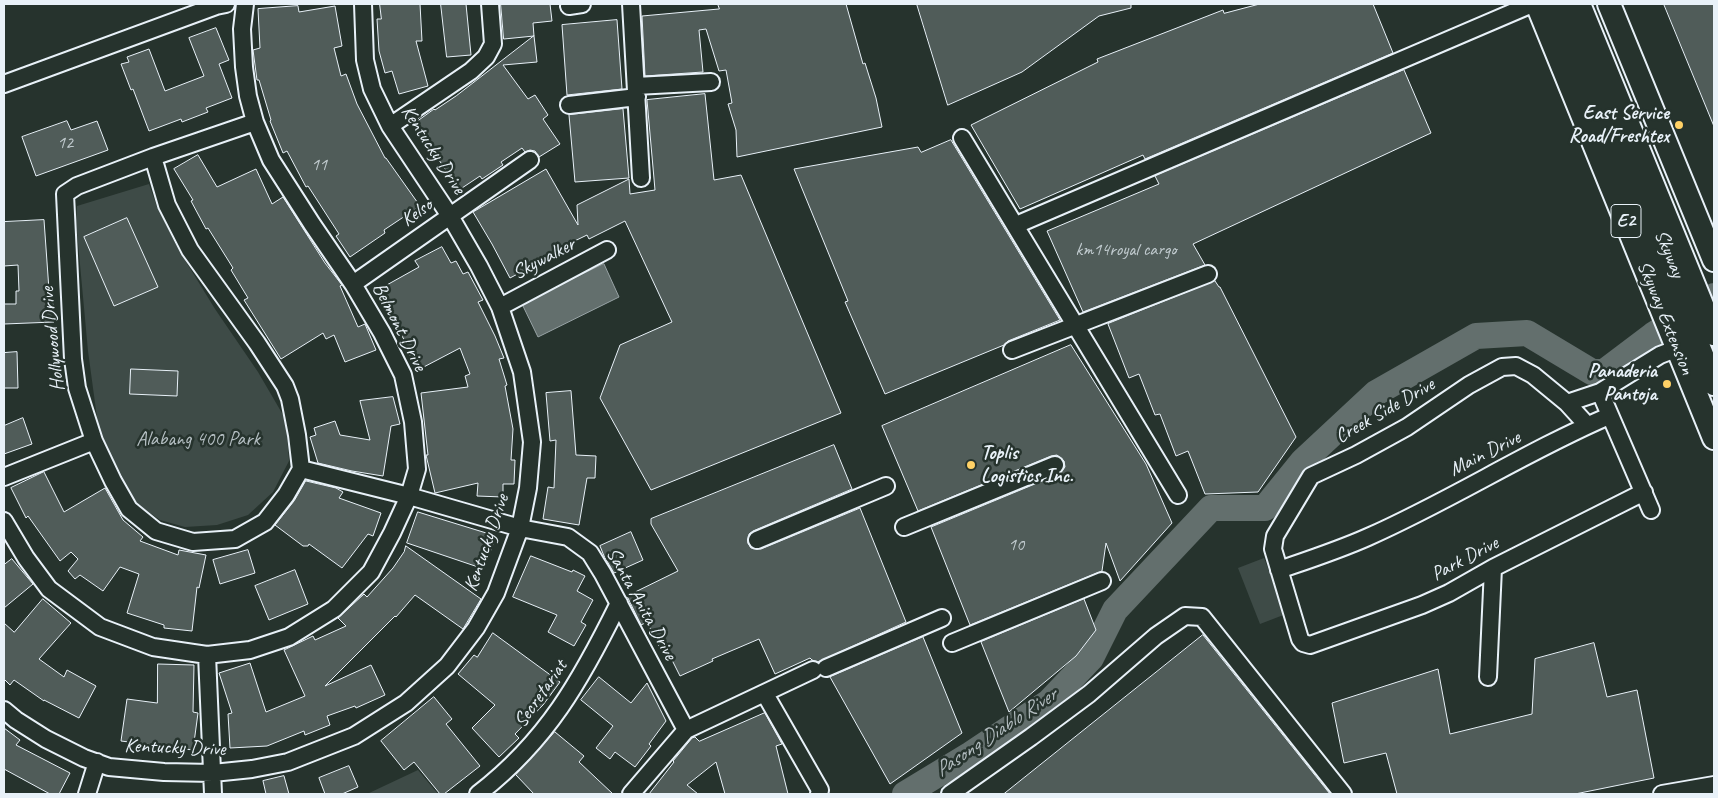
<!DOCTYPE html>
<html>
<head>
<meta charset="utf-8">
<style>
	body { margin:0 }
	#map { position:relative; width:1718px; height:798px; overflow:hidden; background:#26332d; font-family:Caveat,sans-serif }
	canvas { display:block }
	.frame { position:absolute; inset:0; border:5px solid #e8f1f8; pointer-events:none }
</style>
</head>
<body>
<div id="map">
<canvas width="1718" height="798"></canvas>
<div class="frame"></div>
</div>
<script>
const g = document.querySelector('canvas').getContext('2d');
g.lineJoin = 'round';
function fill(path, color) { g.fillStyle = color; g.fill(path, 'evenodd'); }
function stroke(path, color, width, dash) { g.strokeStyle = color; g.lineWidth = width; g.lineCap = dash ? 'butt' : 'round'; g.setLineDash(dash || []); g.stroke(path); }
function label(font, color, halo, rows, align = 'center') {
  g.font = font + ' Caveat,sans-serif'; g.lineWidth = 5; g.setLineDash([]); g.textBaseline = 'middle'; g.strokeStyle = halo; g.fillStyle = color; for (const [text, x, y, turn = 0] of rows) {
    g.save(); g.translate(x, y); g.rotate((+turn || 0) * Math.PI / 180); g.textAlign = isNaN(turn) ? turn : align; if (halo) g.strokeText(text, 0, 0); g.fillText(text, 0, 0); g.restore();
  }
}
fill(new Path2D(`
	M149,184L157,207L180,252L215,309L258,372L286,420L289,461L273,492L248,515L217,525L185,527L160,520L133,501L104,447L98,425L88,351L76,221L77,206Z
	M1264,558L1286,614L1260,624L1238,568Z
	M418,770L438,794H367Z`), '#3e4b47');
const water = new Path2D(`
	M604,264L619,297L538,337L522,304Z`);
fill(water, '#636f6d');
stroke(water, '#98a3a5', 1);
stroke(new Path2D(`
	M905,794L971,754L1049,702L1091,658L1115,610L1211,508H1265L1303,461L1376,393L1476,336L1527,333L1592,372H1604L1653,335L1714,296`), '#636f6d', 26);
const building = new Path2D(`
	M380,4H420L422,41H416L428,86L399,94L392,71L385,73L379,51L377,19H381Z
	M441,4H466L471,55L447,57Z
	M501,4H550L552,21L533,23L534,36L504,39Z
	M718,4H846L863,64L865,63L876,98L882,127L737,157L736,130L728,104L732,103L726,70L719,71L706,29L699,30L703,72L645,76L642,16L719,9Z
	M917,4H1131V8L1099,16L1022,72L948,105Z
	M1260,4H1373L1393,53L1145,159L1143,155L1020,209L971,125L1098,62L1097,59L1223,10L1224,13Z
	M1664,4H1714V126Z
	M298,6L299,12L335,6L342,46L334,48L341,76L346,74L357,104L385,158H386L420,206L384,230L385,233L350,257L336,236L339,234L308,186L306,187L287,151L283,153L270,121L271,120L259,80H257L253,50L260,48L258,9Z
	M617,20L622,89L567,95L562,25Z
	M216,28L229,60L219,64L232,98L206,108L208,112L182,122L181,119L149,131L133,89L131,90L121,64L129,62L127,57L149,49L165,91L204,76L189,38Z
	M534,36L537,62L503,65L528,99L535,95L548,115L543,119L560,144L539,157L535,151L530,150L525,152L522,148L501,162L503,165L482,179L480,176L459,190L437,157H435L412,125L434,109L435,110L456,96Z
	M1404,70L1431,133L1193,244L1205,265L1083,312L1047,231L1159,184L1155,176Z
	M705,94L714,180L741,175L841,413L651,490L600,398L620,345L672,322L625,221L589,239L587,235L556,250L557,253L510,278L492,244L473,212L546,169L578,225L577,205L629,179L630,194L655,190L647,100Z
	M623,109L629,178L575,182L569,115Z
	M67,121L71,130L97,121L108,150L36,176L22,137Z
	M951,140L1060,320L1008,341L1004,345L885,394L845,302L848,301L794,169L918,147L921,152Z
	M198,155L217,187L256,169L272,204L283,197L325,263L342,285L340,286L358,327L365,324L376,350L345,362L334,335L326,339L323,333L281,359L244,300L248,298L231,270L233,268L208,228L206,229L191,201L193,200L174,169Z
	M127,218L158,287L114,306L84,237Z
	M44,220L49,290H52L54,322L4,324V304H16V291H19L18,265L4,266V222Z
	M442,247L451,263L456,261L463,274L468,272L483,300L478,302L495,336L504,358L499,359L507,385L505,386L513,429L511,460H515L514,484H503V497L477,496L478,483L435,493L426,455H428L421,393L468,387L465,376L470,374L460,348L418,370L404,344L406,343L376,291L419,267L415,261Z
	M1215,281L1219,287H1220L1296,437L1258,492L1205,494L1188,451L1176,456L1160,414L1155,415L1139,374L1129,378L1108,324Z
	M1071,345L1146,464L1172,523L1120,581L1106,543L1102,571L970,625L931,527L1059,474L1065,467L1064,461L1057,455L1051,456L918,511L882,426Z
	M17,352L18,388H4V353Z
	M131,369L178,371L177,396L130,394Z
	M571,391L576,455L596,456L595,478H587L579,525L543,519L548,487L554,488L556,440L550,441L546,393Z
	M393,397L400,424L391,426L383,476L352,471L318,463L310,437L316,435L314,428L335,421L340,435L370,440L360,401Z
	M23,418L32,444L4,454V426Z
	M834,445L852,489L753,531L749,534L748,543L751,548L761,549L860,508L906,622L818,662L812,660L810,658L775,674L759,639L712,659L713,661L680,676L666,648L661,650L647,622L641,625L627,596L678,571L651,524V519Z
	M44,472L64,512L105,488L123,520L143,537L140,541L178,555L179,550L206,555L199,588L197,587L192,631L164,628V625L127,613L139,574L120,567L103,591L80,575L75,579L68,571L78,559L71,552L60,561L28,516L26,518L11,488Z
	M306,481L336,488L343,492L339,498L381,513L373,536L368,534L342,568L309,544L308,546H303L275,525L294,501Z
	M418,512L496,536L484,569L407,543Z
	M631,532L643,560L614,573L604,556L600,546Z
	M406,546L481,599L463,629L415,595L396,617L395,616L325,686L371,665L385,695L356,708L355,706L327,716L330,725L305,735L304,731L267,746L230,748L228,714L232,713L219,673L250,663L266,712L305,696L284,650L313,636L315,640L346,626L338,618L364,594L367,597L393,568L404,552Z
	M248,550L255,573L220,584L213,560Z
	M531,556L572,572L573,570L585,576L577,591L593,600L581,622L586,625L574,646L548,632L557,615L513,597Z
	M12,559L33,584L4,608V565Z
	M295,570L308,604L269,620L255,586Z
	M43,599L71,623L39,659L64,677L67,670L96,686L79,718L44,700V701L14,680L10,685L4,679V623L14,632Z
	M1084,599L1096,630L1076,656L1009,712L981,642Z
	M493,633L560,682L543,705L515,734L519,738L499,757L472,728L495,705L458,674L474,655L477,657Z
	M1203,635L1330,794H1004Z
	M923,637L962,733L890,784L830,677Z
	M1594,643L1607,697L1637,690L1654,778L1575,794H1397L1386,753L1344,763L1332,703L1438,669L1450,734L1532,714L1535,659Z
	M158,664L194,665L193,712L198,713L193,750L121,741L127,699L157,703Z
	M599,677L631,703L647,683L666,721L649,744L651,746L635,767L615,752L610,759L596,748L613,726L581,700Z
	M434,697L452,719L446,724L480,766L444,794H440L414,762L404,770L381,741Z
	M765,713L782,744L776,746L788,794H725L716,762L687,785L698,794H649L674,762L673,761L692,738L695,737L699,741Z
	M4,728L20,740L16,745L70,773L59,794H50L4,769Z
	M555,732L584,756L579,762L613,794H534L516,775Z
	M349,766L358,787L342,794H325L319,778Z
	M284,776L289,794H266L263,781Z`);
fill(building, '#505c59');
stroke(building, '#e8f1f8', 1);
const minor = new Path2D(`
	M631,4L641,178
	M569,6L582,4
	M4,84L216,6L226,4
	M636,86L711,82
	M569,105L637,97
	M390,126L471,71L486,57L493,44L490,4
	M962,138L1178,495
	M153,157L167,205L190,250L257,343L285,386L290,399L297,435L301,469L286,495L265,522L235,539L193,542L156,531L129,509L113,481L94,441L77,388L73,359L65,194L77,186L153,157L255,122
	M1016,225L1530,5
	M353,284L530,160
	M500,307L607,250
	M1012,350L1208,274
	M1600,392L1651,510
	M1567,403L1600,392L1660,355L1673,350
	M1587,425L1567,403L1533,375L1516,366L1502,367L1469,385L1407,427L1356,455L1311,476L1275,536L1273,549L1300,639L1303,643L1310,645L1422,605L1449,593L1493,568L1644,492
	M301,469L409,496L520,528L568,537L590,553L603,574L686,730
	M4,477L94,441
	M4,521L26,558L49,589L100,627L153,647L207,655L250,650L289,637L334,609L371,572L392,533L409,496L417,469L413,422L403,375L382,333L353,284L312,224L271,160L255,122L248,96L244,67L242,29L245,4
	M904,527L1055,465
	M757,540L886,486
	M1279,570C1308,560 1339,550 1368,537C1450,501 1527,451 1609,416
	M952,643L1102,581
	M207,655L213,794
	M826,668L942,618
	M1488,677L1493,568
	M765,694L820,790L819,794
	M4,710L16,720L46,739L84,758L109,767L164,772L213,773L252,769L288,762L354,736L406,703L447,666L476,628L496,593L520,528L528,488L532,442L522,372L500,307L479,266L450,216L390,126L372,89L365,60L363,4
	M87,794L97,762
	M478,794C547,741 581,680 619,603
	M631,794L686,730L813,670
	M950,794L1031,737L1089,694L1156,636L1185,616L1202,617L1343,794
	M1662,794L1714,785`);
const highway = new Path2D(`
	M1537,4L1714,438
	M1558,4L1714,384
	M1579,4L1714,334
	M1609,4L1714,260`);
stroke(minor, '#e8f1f8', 20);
stroke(highway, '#e8f1f8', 26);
stroke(minor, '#26332d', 16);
stroke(highway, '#26332d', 22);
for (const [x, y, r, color] of [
	[1679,125,5,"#ffd166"],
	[1667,384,5,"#ffd166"],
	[971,465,5,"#ffd166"]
]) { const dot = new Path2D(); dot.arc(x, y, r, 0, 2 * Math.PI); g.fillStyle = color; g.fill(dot); stroke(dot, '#26332d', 2); }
label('18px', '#c2ccd0', null, [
	["12",65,143],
	["11",319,165],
	["km14royal cargo",1126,250],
	["10",1016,545]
]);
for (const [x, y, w] of [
	[1626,221,30]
]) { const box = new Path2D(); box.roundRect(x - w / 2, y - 16.5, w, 33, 4); g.fillStyle = '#26332d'; g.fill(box); stroke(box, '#e8f1f8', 1); }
label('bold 19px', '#e8f1f8', null, [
	["E2",1626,221]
]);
label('bold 20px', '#e8f1f8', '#26332d', [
	["East Service",1669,114],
	["Road/Freshtex",1669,137],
	["Panaderia",1657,372],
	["Pantoja",1657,395],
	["Toplis",981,454,"left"],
	["Logistics Inc.",981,477,"left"]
], 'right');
label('20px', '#e8f1f8', '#26332d', [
	["Kentucky Drive",433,150,57],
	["Kelso",417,213,-35],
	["Skyway",1669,254,68],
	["Skywalker",544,259,-28],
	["Skyway Extension",1665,318,68],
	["Belmont Drive",399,327,63],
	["Hollywood Drive",53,339,-96],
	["Creek Side Drive",1385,411,-30],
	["Main Drive",1485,454,-27],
	["Kentucky Drive",487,543,-71],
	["Park Drive",1465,559,-28],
	["Santa Anita Drive",641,604,61],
	["Secretariat",541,694,-55],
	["Kentucky Drive",175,748,2]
]);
label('20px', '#b5bfc3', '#26332d', [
	["Alabang 400 Park",198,440]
]);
label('italic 21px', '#b3bdc0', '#26332d', [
	["Pasong Diablo River",996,733,-34]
]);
</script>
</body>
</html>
